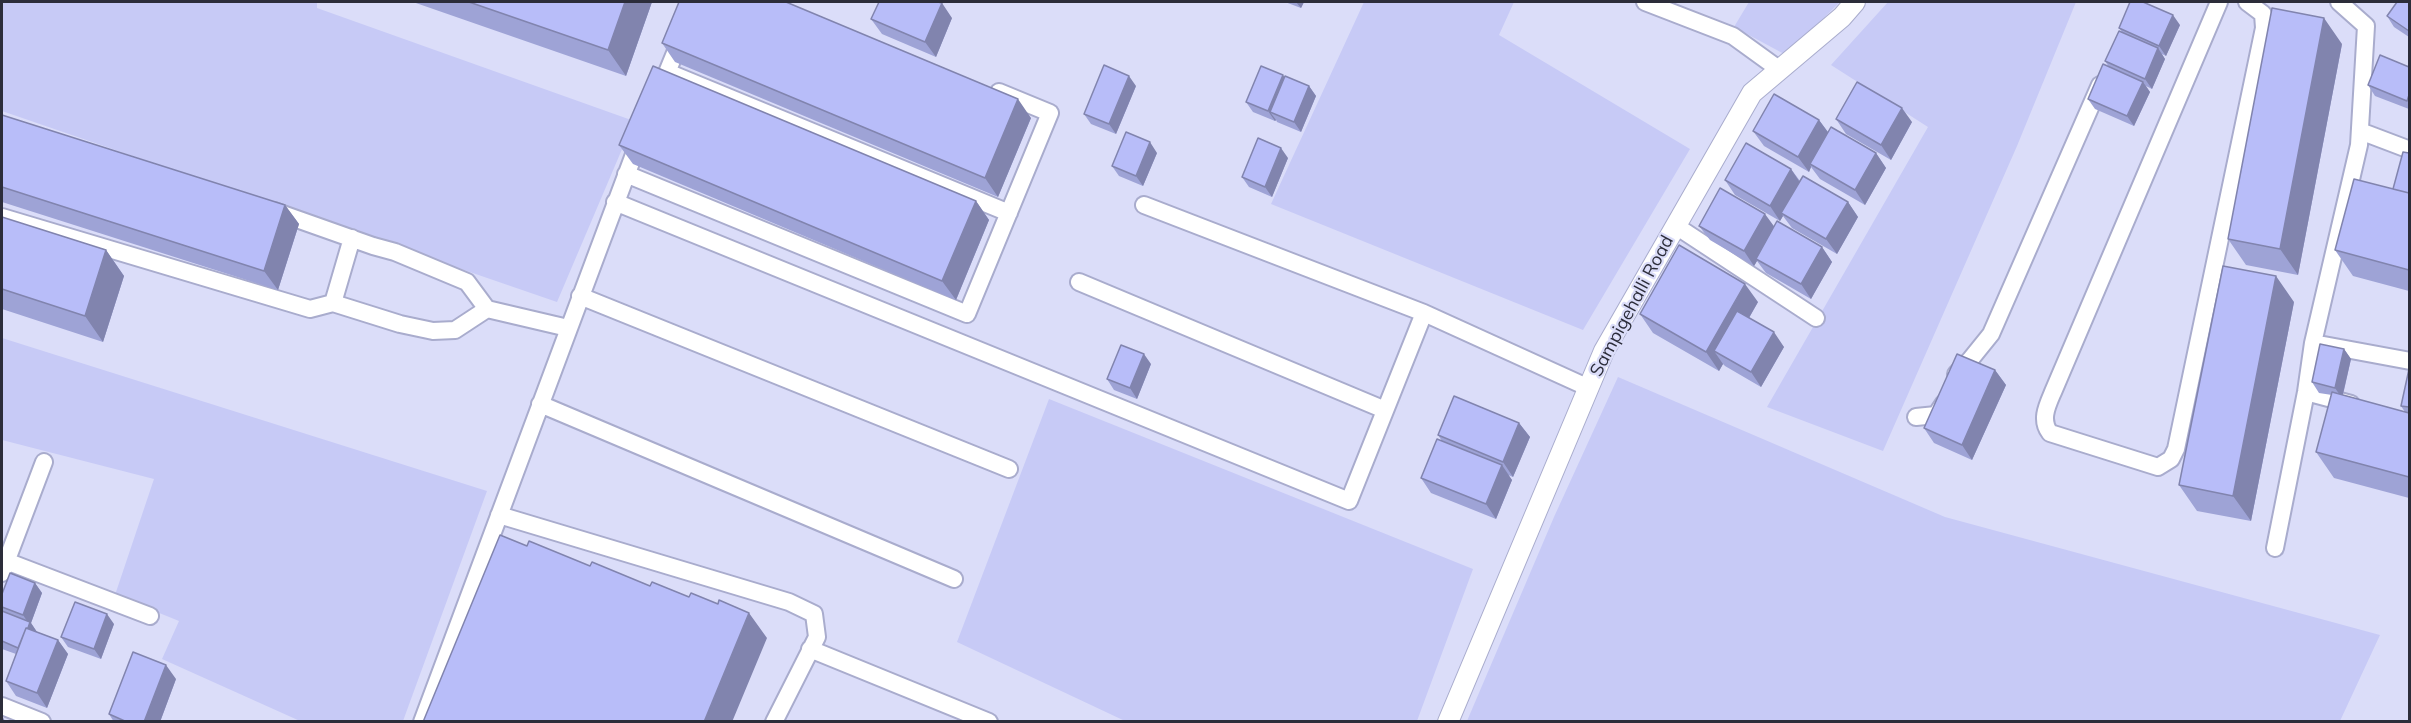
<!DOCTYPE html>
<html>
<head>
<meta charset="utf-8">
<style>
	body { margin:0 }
	#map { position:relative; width:2411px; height:723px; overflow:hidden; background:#dbddf9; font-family:Mulish,sans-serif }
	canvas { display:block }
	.frame { position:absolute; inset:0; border:3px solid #2c2d3a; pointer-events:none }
</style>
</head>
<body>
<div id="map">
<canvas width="2411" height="723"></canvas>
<div class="frame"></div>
</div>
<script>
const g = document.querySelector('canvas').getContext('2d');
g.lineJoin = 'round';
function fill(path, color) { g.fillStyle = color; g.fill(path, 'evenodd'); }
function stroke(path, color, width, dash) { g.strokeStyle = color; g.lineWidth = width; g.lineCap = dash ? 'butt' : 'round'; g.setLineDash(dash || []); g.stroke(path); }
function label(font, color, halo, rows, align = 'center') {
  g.font = font + ' Mulish,sans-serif'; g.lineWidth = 4.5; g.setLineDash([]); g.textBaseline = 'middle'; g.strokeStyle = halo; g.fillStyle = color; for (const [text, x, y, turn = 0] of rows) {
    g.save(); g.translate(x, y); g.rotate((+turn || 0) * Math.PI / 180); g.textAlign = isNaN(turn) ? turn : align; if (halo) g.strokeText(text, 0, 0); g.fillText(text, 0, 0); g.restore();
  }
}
fill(new Path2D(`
	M2,2H317V8L634,121L557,302L2,111Z
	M1364,2H1514L1499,35L1690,149L1583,330L1271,204Z
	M1749,2H1840L1786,55L1734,27Z
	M1888,2H2076L2017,146L1883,451L1767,407L1928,127L1831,65Z
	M2,338L487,491L403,721H300L162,659L179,621L115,595L154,479L2,440Z
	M1618,377L1945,517L2380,635L2340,721H1467L1554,517Z
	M1049,399L1473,569L1417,721H1125L957,642Z`), '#c7caf6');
const minor = new Path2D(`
	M1645,2L1733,36L1780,70
	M2219,2L2053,392C2047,406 2040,420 2050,433L2158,467L2171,459L2176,449L2264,28L2263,14L2247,2
	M667,72L1009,213
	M659,92L696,2
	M2360,131L2410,150
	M626,174L967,314L1050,113L999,92
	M615,202L1349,501L1424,313
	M1144,205L1424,313L1589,388
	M274,211L373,246L395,252L467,282L487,309L568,328
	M2,217L310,309L333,303L400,324L433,331L455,330L487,309
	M1676,226L1816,318
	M1079,282L1385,410
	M580,296L1009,469
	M333,303L352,238
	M2313,343L2410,361
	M1956,374L1970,360L1991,334L2100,85
	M2306,392L2351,404
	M540,404L954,579
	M1916,417L1936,415L1944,403
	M499,515L789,602L814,614L817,637L774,722
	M2275,548L2306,392L2313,343L2359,145L2366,26L2339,2
	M6,561L150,616
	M2,573L44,462
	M810,649L989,722
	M2,706L42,722
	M422,722L639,141`);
const tertiary = new Path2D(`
	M1448,722L1604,351L1752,93L1842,17L1855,2`);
stroke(minor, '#a9accd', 20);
stroke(tertiary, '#a9accd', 22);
stroke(minor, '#fff', 16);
stroke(tertiary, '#fff', 20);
fill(new Path2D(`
	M413,2H652L626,76Z
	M1285,2H1304L1301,8Z
	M2409,2V37L2394,27L2387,16Z
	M952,18L936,57L882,34L871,19Z
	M2180,25L2166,56L2162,54L2165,59L2152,89L2146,86L2150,92L2134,126L2095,109L2088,99L2109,67L2105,61L2122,32L2119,28Z
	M662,43L1031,118L998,197L675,62Z
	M2342,44L2298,275L2246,265L2228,239Z
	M2409,67V109L2375,96L2368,85Z
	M1285,77L1309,86L1316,96L1301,132L1277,122L1276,120L1275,121L1253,112L1246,102Z
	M1136,86L1116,134L1091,124L1084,114Z
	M2,115L285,205L299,224L278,290L2,202Z
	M1836,119L1912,122L1891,160L1846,134Z
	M1819,120L1828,132L1876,153L1886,168L1865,205L1820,179L1811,167L1809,172L1764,146L1753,131Z
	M619,145L976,201L989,220L956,300L633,164Z
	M1157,153L1143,186L1119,176L1112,166Z
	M2409,153V291L2353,276L2335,250L2393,189Z
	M1288,158L1272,197L1249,187L1242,177Z
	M1791,169L1800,181L1848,202L1858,217L1837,254L1792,228L1783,216L1780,221L1735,195L1725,180Z
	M2,217L106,250L124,276L103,342L2,309Z
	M1699,226H1774L1822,247L1832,262L1811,299L1766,273L1757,261L1754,266L1710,240Z
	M1758,302L1749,318L1784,347L1761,387L1725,366L1723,364L1719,371L1653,333L1640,314Z
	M2294,302L2251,521L2197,511L2179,485Z
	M2344,349L2351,359L2343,395L2405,412L2401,406L2409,369V498L2334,478L2316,452L2332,395L2319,393L2312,382Z
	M1151,364L1137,399L1114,390L1107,379Z
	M1995,370L2006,385L1972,460L1934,443L1924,428Z
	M1519,423L1530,437L1513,477L1508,475L1512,480L1496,519L1431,493L1421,478L1442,441L1438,435Z
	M35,583L42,593L31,623L37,632L58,640L68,654L47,708L16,696L6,681L16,654L2,649V594Z
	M114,624L101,659L68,647L61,637Z
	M176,679L160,722H114L109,714Z`), '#9ea3d6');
fill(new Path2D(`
	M625,2H652L626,76L608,50Z
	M1296,2H1304L1301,8Z
	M942,3L952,18L936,57L925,42Z
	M2173,15L2180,25L2166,56L2159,46Z
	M2324,18L2342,44L2298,275L2280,249Z
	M2158,48L2165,59L2152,89L2145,79Z
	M1283,75L1290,85L1270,112L1276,120L1275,121L1268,111Z
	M1129,76L1136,86L1116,134L1109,124Z
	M2143,82L2150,92L2134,126L2127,116Z
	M1309,86L1316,96L1301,132L1294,122Z
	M1018,99L1031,118L998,197L985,178Z
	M1902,108L1912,122L1891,160L1881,145Z
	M1819,120L1830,135L1810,164L1811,167L1809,172L1798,157Z
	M1150,142L1157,153L1143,186L1136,176Z
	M1281,148L1288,158L1272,197L1265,187Z
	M1876,153L1886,168L1865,205L1855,190Z
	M1791,169L1801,184L1781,213L1783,216L1780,221L1770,206Z
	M976,201L989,220L956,300L942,281Z
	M1848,202L1858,217L1837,254L1826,239Z
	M285,205L299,224L278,290L264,271Z
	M1765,214L1776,229L1756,259L1757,261L1754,266L1744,251Z
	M1822,247L1832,262L1811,299L1801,284Z
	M106,250L124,276L103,342L85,316Z
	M2276,276L2294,302L2251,521L2233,496Z
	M1745,284L1758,302L1726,358L1714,351L1723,364L1719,371L1706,352Z
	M1774,332L1784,347L1761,387L1751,372Z
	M2344,349L2351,359L2342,398L2335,388Z
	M1144,354L1151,364L1137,399L1130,388Z
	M1995,370L2006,385L1972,460L1962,445Z
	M1519,423L1530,437L1513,477L1503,462Z
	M1502,465L1512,480L1496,519L1486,504Z
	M35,583L42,593L31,623L37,632L20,648L29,624L23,615Z
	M749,613L767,638L732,722H704Z
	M107,614L114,624L101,659L94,649Z
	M58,640L68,654L47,708L37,693Z
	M166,665L176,679L160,722H144Z
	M2,716L5,721V722H2Z`), '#8184ae');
const building = new Path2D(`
	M469,2H625L608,50Z
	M679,2H786L1018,99L985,178L662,43Z
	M879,2H938L942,3L925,42L871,19Z
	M2130,2H2143L2173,15L2159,46L2119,28Z
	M2397,2H2409V31L2387,16Z
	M2272,8L2324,18L2280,249L2228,239Z
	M2119,31L2158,48L2145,79L2105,61Z
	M2380,55L2409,67V95L2407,101L2368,85Z
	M2103,64L2143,82L2127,116L2088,99Z
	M1104,65L1129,76L1109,124L1084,114Z
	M653,66L976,201L942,281L619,145Z
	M1261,66L1283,75L1268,111L1246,102Z
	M1285,76L1309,86L1294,122L1270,112Z
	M1857,82L1902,108L1881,145L1836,119Z
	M1774,94L1819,120L1798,157L1753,131Z
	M2,115L285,205L264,271L2,187Z
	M1831,127L1876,153L1855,190L1810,164Z
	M1126,132L1150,142L1136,176L1112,166Z
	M1258,138L1281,148L1265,187L1242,177Z
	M1746,143L1791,169L1770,206L1725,180Z
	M2403,152L2409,153V193L2393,189Z
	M1803,176L1848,202L1826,239L1781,213Z
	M2354,179L2409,193V270L2335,250Z
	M1720,188L1765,214L1744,251L1699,226Z
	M2,217L106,250L85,316L2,289Z
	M1777,221L1822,247L1801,284L1756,259Z
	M1679,245L1745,284L1706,352L1640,314Z
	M2223,266L2276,276L2233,496L2179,485Z
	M1737,311L1774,332L1751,372L1714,351Z
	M2320,344L2344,349L2335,388L2312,382Z
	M1121,345L1144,354L1130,388L1107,379Z
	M1957,354L1995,370L1962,445L1924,428Z
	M2409,369V407L2401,406Z
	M2332,392L2409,413V477L2316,452Z
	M1454,396L1519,423L1503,462L1438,435Z
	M1437,439L1502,465L1486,504L1421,478Z
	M500,535L527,546L529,541L590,566L592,562L650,586L652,582L689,597L691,593L718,604L719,600L749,613L704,722H423Z
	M10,573L35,583L23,615L2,607V594Z
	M75,602L107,614L94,649L61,637Z
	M2,611L30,622L28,628H26L18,648L2,641Z
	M26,628L58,640L37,693L6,681Z
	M133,652L166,665L144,722H127L109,714Z`);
fill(building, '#b8bdf9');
stroke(building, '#8184ae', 1.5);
label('18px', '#2c2d3a', '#dbddf9', [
	["Sampigehalli Road",1632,306,-62]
]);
</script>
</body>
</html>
